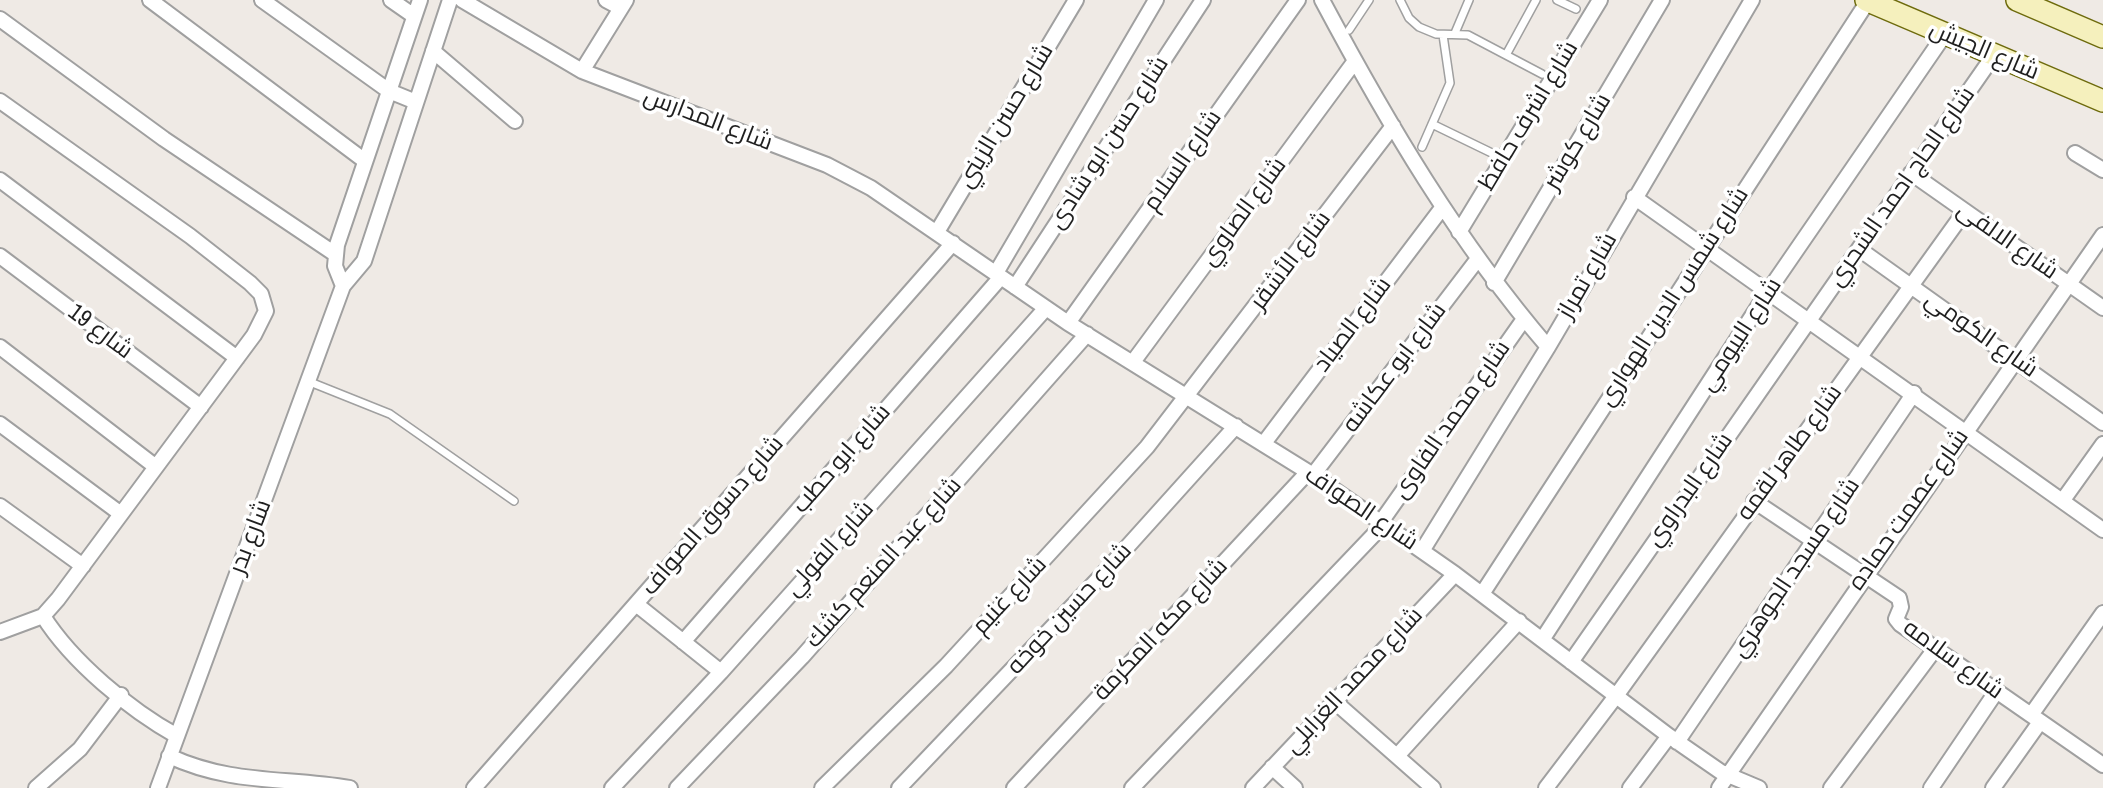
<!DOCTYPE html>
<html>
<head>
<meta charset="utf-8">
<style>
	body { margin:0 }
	canvas { display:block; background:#efeae5 }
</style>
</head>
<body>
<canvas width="2103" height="788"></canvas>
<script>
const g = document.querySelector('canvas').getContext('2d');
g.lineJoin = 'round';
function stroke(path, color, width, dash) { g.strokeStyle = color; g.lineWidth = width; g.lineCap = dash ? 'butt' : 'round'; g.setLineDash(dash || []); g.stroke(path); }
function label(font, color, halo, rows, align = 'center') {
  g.font = font + ' "Archivo Narrow",Cairo,sans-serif'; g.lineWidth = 7; g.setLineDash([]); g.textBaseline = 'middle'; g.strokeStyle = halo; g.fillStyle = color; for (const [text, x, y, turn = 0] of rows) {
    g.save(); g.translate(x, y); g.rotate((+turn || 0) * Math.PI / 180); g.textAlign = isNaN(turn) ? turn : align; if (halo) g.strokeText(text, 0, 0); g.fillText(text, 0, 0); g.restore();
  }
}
const service = new Path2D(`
	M1400,0L1409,18L1419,27L1436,34L1468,35L1542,74
	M1557,0L1576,9
	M1349,30L1369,0
	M1455,33L1469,0
	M1506,55L1536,0
	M1432,124L1498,156
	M1422,147L1450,83L1443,35
	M310,382L390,414L514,501`);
const minor = new Path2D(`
	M150,0L365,161
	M262,0L389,91L416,102
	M391,0L414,16
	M462,0L582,71L827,165L871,188L1068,323L1313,475L1455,574L1669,736L1721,772L1759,788
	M606,0L621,8
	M1322,0C1387,122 1457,241 1548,347
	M0,19L164,139L335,254
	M433,51L515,121
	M582,71L626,0
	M0,101L190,236L250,283L261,294L266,311L254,335L58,599L43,616L0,632
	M2075,153L2103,170
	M1911,173L2103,308
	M0,180L237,358
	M1634,197L2103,530
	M937,232L1076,0
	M1459,232L1600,0
	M1859,249L2103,423
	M0,256L201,407
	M996,273L1156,0
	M1494,283L1662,0
	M343,286L335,266L337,245L420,0
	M1015,287L1203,0
	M1068,323L1298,0
	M0,347L156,467
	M1133,362L1355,61
	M0,424L121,514
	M1264,443L1442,208
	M1313,475L1477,260
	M2063,500L2103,444
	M1754,501L1899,598L1901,607L1896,619L1900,624L2103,765
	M0,506L83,566
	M1381,522L1524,319
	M1422,551L1548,347L1752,0
	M1482,594L1868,1
	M636,604L721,672
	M43,616C72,662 130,710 177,736
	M1542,640L1769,290L1945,34
	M683,642L1001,277
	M1571,662L1994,55
	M1334,701L1433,788
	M2031,715L2103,613
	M1677,742L1914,393
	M169,756C232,785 285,777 350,788
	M1397,756L1519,621
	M1272,767L1295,788
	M36,788L80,749L121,695
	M158,788L343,286L364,261L450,0
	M474,788L953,243
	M612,788L721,672L1046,308
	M677,788L802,657L1087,334
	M822,788L946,666L1147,447L1393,126
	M899,788L1101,576L1236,426
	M1014,788L1308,472
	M1132,788L1384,524
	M1253,788L1455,574
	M1546,788L1616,696L1965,211
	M1630,788L1669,736
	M1719,788L2103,235
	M1831,788L1935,649
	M1931,788L1996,692
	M1993,788L2040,722`);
const secondary = new Path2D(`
	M1866,0L2103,101
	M2017,0L2103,37`);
stroke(service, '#a0a0a0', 10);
stroke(minor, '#a0a0a0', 18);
stroke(secondary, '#6e6b0d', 24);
stroke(service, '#fff', 7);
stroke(minor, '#fff', 14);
stroke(secondary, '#f5f0bd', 21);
label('24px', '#1f1f1f', '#fff', [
	["شارع الجيش",1984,51,23],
	["شارع حسن الزيني",1006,116,-59],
	["شارع اشرف حافظ",1529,116,-59],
	["شارع المدارس",708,120,21],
	["شارع كوشر",1578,142,-59],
	["شارع حسن ابو شادى",1109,143,-57],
	["شارع السلام",1183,161,-55],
	["شارع الحاج احمد الشحري",1902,187,-55],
	["شارع الصاوي",1244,212,-54],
	["شارع الالفى",2007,241,35],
	["شارع الأشقر",1291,261,-53],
	["شارع تمراز",1588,276,-60],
	["شارع شمس الدين الهواري",1674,297,-57],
	["شارع الصياد",1353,325,-53],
	["شارع 19",100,332,37],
	["شارع البيومي",1741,335,-57],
	["شارع الكومي",1981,335,35],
	["شارع ابو عكاشه",1395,368,-53],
	["شارع محمد الفاوى",1452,420,-55],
	["شارع طاهر لقمه",1790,453,-54],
	["شارع ابو حطب",842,459,-49],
	["شارع البدراوي",1690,490,-55],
	["شارع الصواف",1361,509,34],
	["شارع عصمت حماده",1909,510,-55],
	["شارع دسوق الصواف",713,516,-49],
	["شارع بدر",251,537,-69],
	["شارع الفولي",830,549,-48],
	["شارع عبد المنعم كشك",884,563,-48],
	["شارع مسجد الجوهري",1796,568,-56],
	["شارع غنيم",1010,596,-47],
	["شارع حسين خوخه",1070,609,-47],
	["شارع مكه المكرمة",1161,630,-47],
	["شارع سلامه",1953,660,36],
	["شارع محمد الغرابلي",1354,681,-47]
]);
</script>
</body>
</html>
